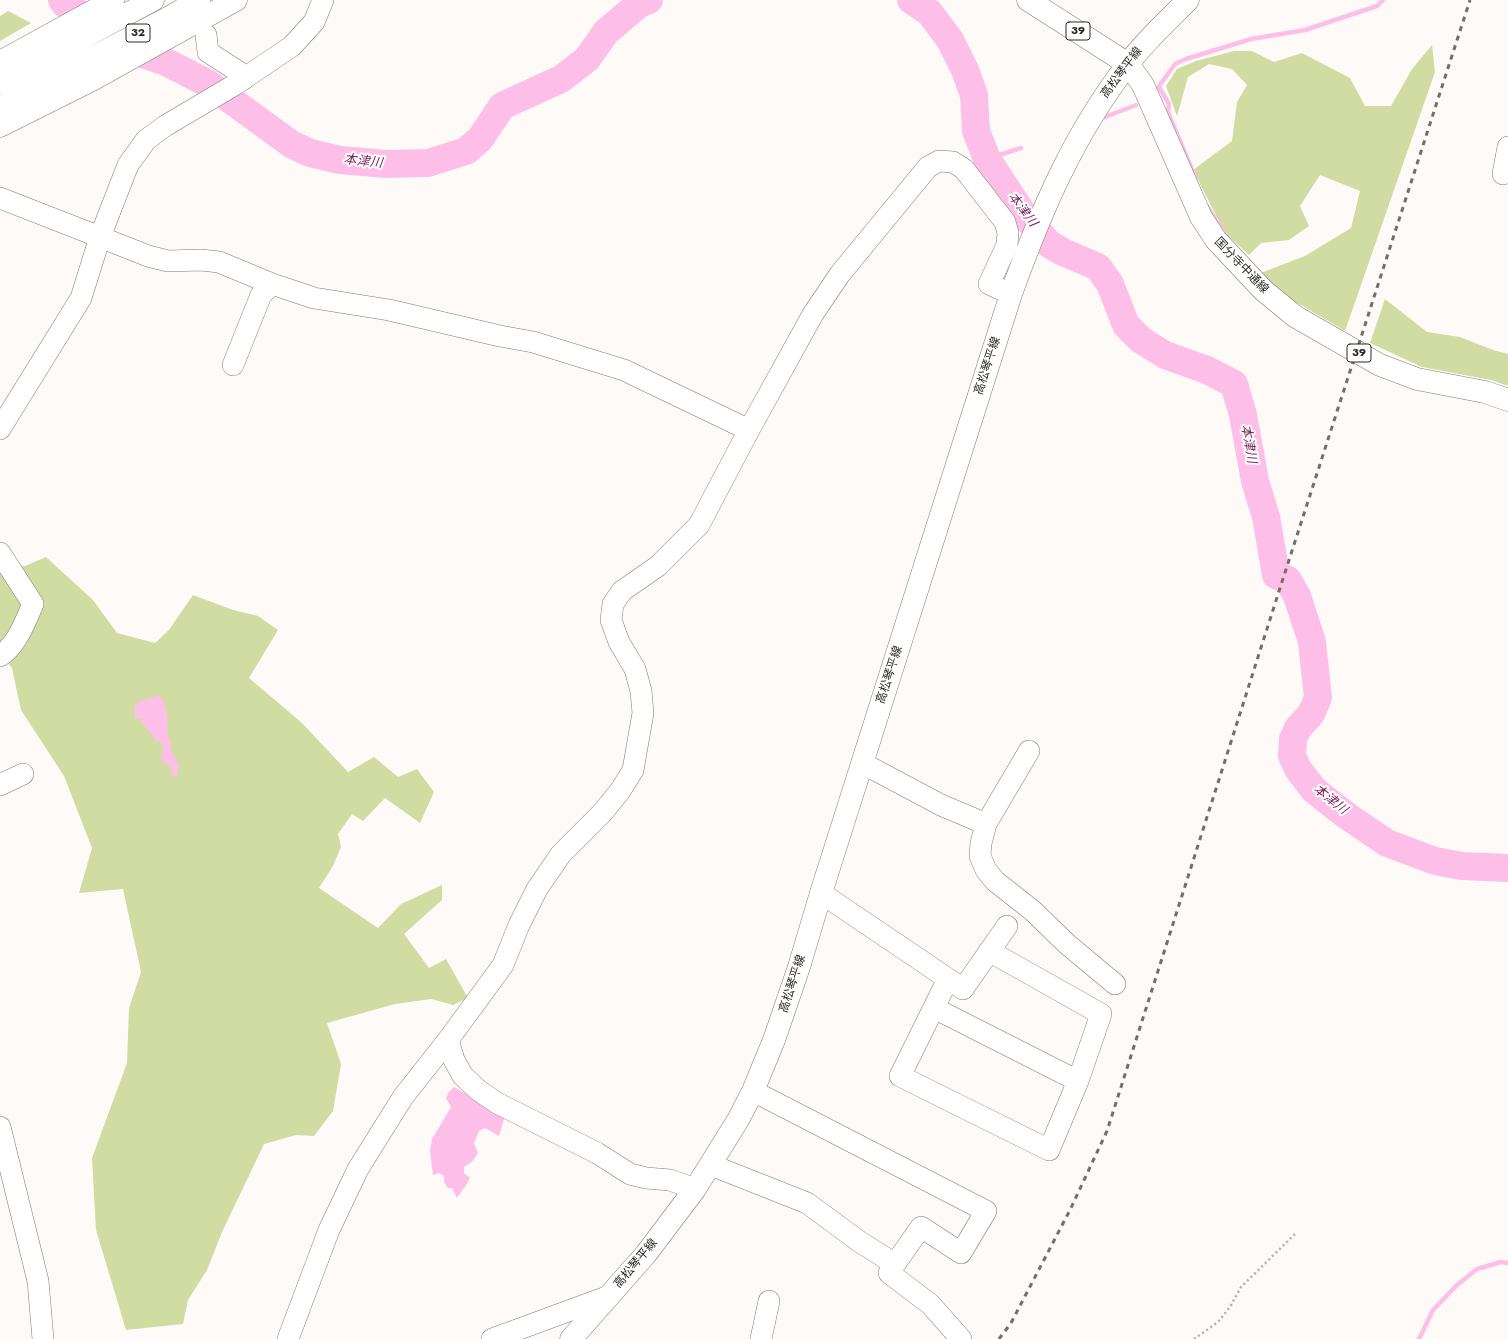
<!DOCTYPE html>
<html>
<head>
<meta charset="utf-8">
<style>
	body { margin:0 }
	canvas { display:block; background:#fdfaf8 }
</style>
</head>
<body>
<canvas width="1508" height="1339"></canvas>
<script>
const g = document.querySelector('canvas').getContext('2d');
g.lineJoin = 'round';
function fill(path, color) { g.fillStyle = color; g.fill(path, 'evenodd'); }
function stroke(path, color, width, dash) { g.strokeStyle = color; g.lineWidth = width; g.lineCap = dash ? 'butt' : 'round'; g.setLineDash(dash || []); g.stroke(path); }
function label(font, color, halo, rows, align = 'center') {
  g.font = font + ' Jost,"Noto Sans JP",sans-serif'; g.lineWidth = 4; g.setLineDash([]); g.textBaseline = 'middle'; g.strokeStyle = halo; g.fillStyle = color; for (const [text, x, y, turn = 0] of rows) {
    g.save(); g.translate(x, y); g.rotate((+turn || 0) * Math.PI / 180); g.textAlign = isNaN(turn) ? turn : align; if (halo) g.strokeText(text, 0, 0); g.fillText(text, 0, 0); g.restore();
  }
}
fill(new Path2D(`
	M8,11L31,23L0,41V16Z
	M1432,45L1435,72L1345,331L1286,296L1258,274L1305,256L1351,228L1360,191L1320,175L1300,206L1309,226L1289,240L1261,243L1249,255L1225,233L1193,170L1232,141L1237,102L1247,85L1232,69L1209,64L1188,77L1177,116L1166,86L1177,69L1196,61L1234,51H1252L1274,62L1302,53L1350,78L1365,106H1391L1412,69Z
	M1385,299L1427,332L1460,337L1493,350L1508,354V386L1491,380L1422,367L1370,343Z
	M46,557L93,600L117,633L155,643L169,630L193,595L233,610L258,616L278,630L249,678L302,723L348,772L374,757L398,777L417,769L434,792L420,823L385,798L363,821L352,814L338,834L341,847L333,866L319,888L378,928L401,904L442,885V900L404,934L429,968L446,959L468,998L453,1005L431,999L395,1004L327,1023L341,1064L333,1111L314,1136L296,1135L264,1144L222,1232L207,1270L188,1300L183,1324L126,1330L96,1230L92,1158L127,1063L129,1008L141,972L123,889L79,893L92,848L64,776L21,710L12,668L0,653V565L25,566Z`), '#d0dca2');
fill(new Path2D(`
	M160,695L163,700L167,712L168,737L171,742V750L179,766L177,775L172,779L173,770L169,764H164L161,758L164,747L160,741H156C151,733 145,728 141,719H135V706L138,702Z
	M454,1087L505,1116L499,1136L485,1128L479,1131L474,1143L478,1153L472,1162L464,1167V1173L470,1178L467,1184L457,1198L452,1188H448L444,1182V1176L439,1173L433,1175L430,1151L432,1139L451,1107L446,1098L448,1093Z`), '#fdbfe7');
stroke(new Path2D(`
	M1159,87L1169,104L1168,112L1196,179
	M1157,89L1175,64L1186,59L1251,39L1305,30L1377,6L1383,0
	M1105,117L1136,105
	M987,159L1021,148
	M1207,206L1228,239
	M1419,1339L1433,1310L1457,1285L1477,1269L1501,1262L1508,1263`), '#fdbfe7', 4.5);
stroke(new Path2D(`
	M62,0L65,4L137,52L166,62L209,84L291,144L310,153L340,160L387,164L428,163L466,151L480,139L502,106L561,79L587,59L606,32L639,4L649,0
	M911,0L930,13L950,40L965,70L974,95L976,131L987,159L1021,211L1049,244L1063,252L1098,267L1110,284L1126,325L1141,340L1165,355L1207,370L1234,384L1243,415L1255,481L1266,517L1276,575L1288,580L1297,596L1312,642L1318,698L1311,714L1298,728L1293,739L1292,756L1298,769L1314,790L1347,816L1387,843L1435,861L1462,866L1508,868`), '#fdbfe7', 28);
const minor = new Path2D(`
	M323,0L314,22L292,46L236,84L165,126L146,140L128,165L100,237L148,256L168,261L201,260L219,262L272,284L314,298L389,310L500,336L533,342L624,370L749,430
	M206,35L208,52L239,72L244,79
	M1503,174L1508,147
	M0,198L100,237L81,298L0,429
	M233,365L261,295L272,284
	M0,553L33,604C25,622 17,645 0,656
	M1029,751L986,824L981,843L980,856L986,870L995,881L1033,911L1067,944L1115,984
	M862,763L941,805L986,824
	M0,785L23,774
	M821,893L963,989L1007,926
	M948,979L900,1076L1049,1150L1078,1081L1101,1014L989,951
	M934,1008L1078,1081
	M448,1040L454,1060L463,1076L478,1090L497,1103L597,1153L630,1174L646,1178L670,1180L695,1189
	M753,1091L986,1211L961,1253L921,1227L895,1264
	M0,1127L38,1281L43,1339
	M711,1165L807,1203L860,1242L895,1264L889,1273L930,1304L961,1339
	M288,1339L329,1230L358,1169L403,1097L448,1040L503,965L519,925L537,889L561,854L602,813L620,791L633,770L643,713L641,691L635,669L619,642L611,620L613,604L622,591L658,566L699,525L749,430L813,314L840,274L928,167L939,161L953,162L964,169L1005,222L1008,233L1007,245L989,284L1011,294
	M492,1339L609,1296
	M761,1339L769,1301`);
const major = new Path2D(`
	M1028,0L1128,64L1143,85L1201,217L1216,240L1264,291L1296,317L1380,365L1417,379L1485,392L1508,400
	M571,1339L646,1254L695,1189L738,1120L753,1091L774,1040L799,967L821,893L1011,294C1041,211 1073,135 1128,64C1145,41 1167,21 1188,0`);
const highway = new Path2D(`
	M0,62L113,0
	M0,82L153,0
	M0,106L168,18L199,0
	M0,126L92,80L236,0`);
stroke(minor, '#857770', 22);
stroke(major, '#857770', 23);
stroke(highway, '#857770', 23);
stroke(new Path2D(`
	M1194,1339L1218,1322L1230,1307L1241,1287L1297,1232`), '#b3afac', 2.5, [2, 3]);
stroke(minor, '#fff', 21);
stroke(major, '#fff', 22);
stroke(highway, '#fff', 22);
stroke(new Path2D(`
	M999,1339L1011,1323L1070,1210L1107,1131L1280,588L1470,0`), '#736e6c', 3, [5, 5]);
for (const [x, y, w] of [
	[1078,31,24],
	[138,33,24],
	[1359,353,24]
]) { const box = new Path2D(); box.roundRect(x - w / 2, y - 9, w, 18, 3); g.fillStyle = '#fff'; g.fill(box); stroke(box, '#2d2724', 1); }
label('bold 11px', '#2d2724', null, [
	["39",1078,31],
	["32",138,33],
	["39",1359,353]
]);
label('12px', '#2d2724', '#fff', [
	["高松琴平線",1122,73,-53],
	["国分寺中通線",1241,266,46],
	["高松琴平線",988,366,-72],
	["高松琴平線",890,675,-72],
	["高松琴平線",793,984,-72],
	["高松琴平線",636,1264,-50]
]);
label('italic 13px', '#7a2464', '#fff', [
	["本津川",363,162,6],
	["本津川",1022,210,53],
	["本津川",1248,444,80],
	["本津川",1330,800,38]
]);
</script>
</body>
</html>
